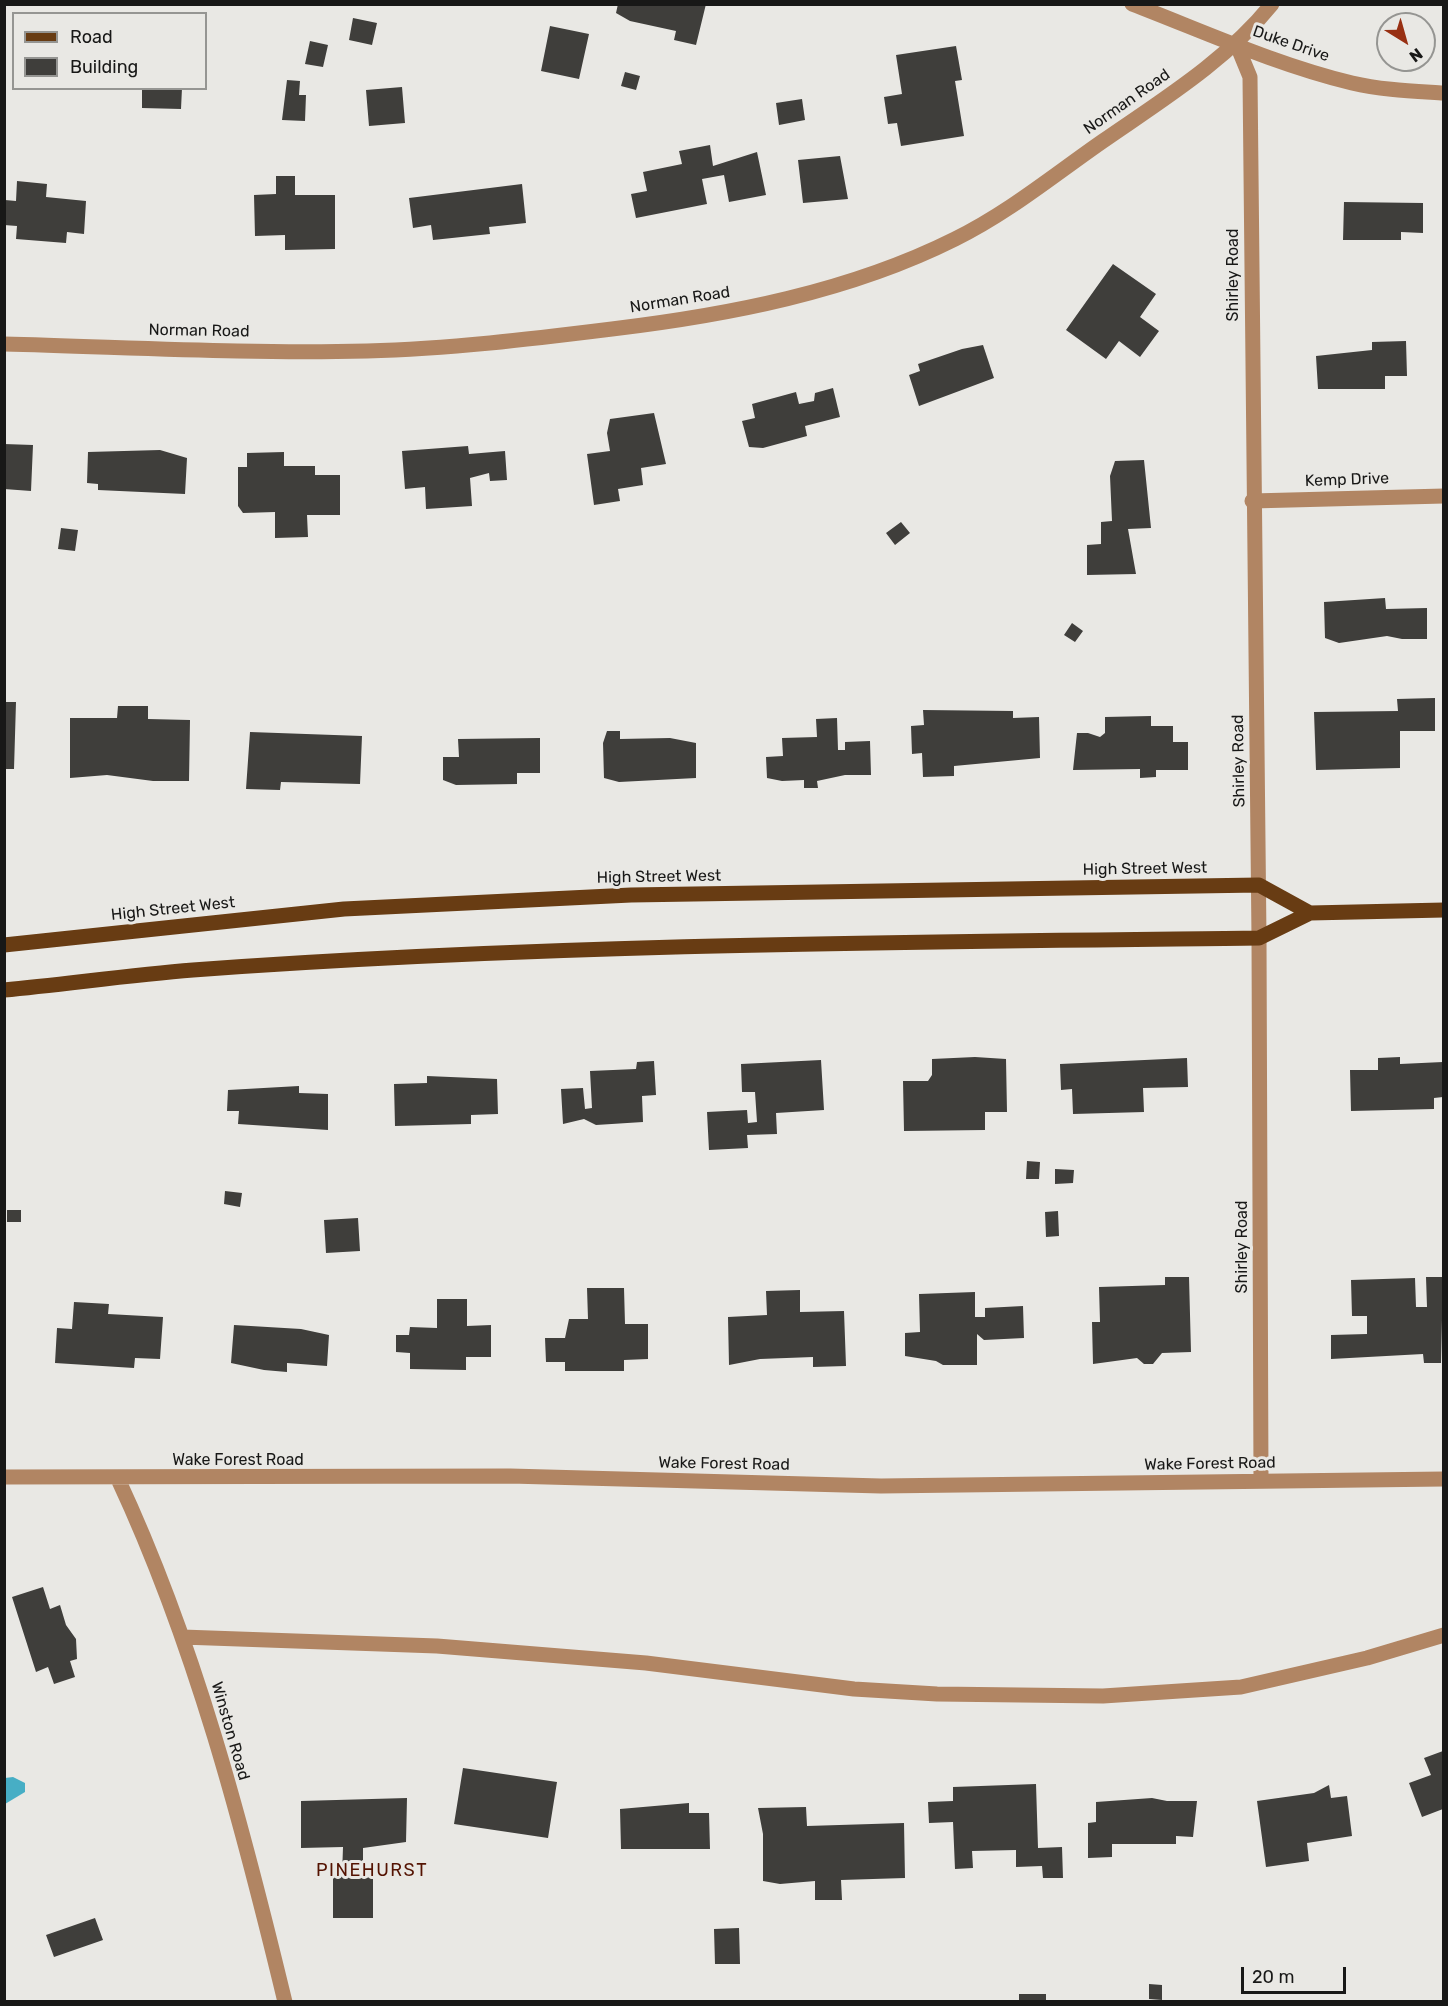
<!DOCTYPE html>
<html>
<head>
<meta charset="utf-8">
<style>
	body { margin:0 }
	#map { position:relative; width:1448px; height:2006px; overflow:hidden; background:#e9e8e4; font-family:Rubik,sans-serif }
	canvas { display:block }
	.frame { position:absolute; inset:0; border:6px solid #181817; pointer-events:none }
	.legend { position:absolute; left:12px; top:12px; width:195px; height:78px; box-sizing:border-box; background:#e9e8e4; border:2px solid #959592; margin:0; padding:8px 10px; list-style:none; font-size:18px; color:#181817 }
	.legend li { display:flex; align-items:center; gap:12px; height:30px }
	.legend b { width:30px; border:2px solid #959592 }
	.north { position:absolute; left:1376px; top:12px; width:60px; height:60px; box-sizing:border-box; background:#e9e8e4; border:2px solid #959592; border-radius:50%; rotate:143deg; font-size:16px; font-weight:700; line-height:24px; text-align:center; color:#181817 }
	.north::after { content:''; display:block; margin:auto; width:21px; height:27px; background:#983013; clip-path:polygon(50% 0,100% 100%,50% 72%,0 100%) }
	.scale { position:absolute; left:1241px; top:1967px; width:105px; height:27px; box-sizing:border-box; border:3px solid #181817; border-top:0; padding-left:8px; font-size:18px; line-height:21px; white-space:nowrap; color:#181817; -webkit-text-stroke:4px #e9e8e4; paint-order:stroke }
</style>
</head>
<body>
<div id="map">
<canvas width="1448" height="2006"></canvas>
<div class="frame"></div>
<ul class="legend">
<li><b style="height:8px;background:#683c13"></b>Road</li>
<li><b style="height:16px;background:#3f3e3b"></b>Building</li>
</ul>
<div class="north">N</div>
<div class="scale">20 m</div>
</div>
<script>
const g = document.querySelector('canvas').getContext('2d');
g.lineJoin = 'round';
function fill(path, color) { g.fillStyle = color; g.fill(path, 'evenodd'); }
function stroke(path, color, width, dash) { g.strokeStyle = color; g.lineWidth = width; g.lineCap = dash ? 'butt' : 'round'; g.setLineDash(dash || []); g.stroke(path); }
function label(font, color, halo, rows, align = 'center') {
  g.font = font + ' Rubik,sans-serif'; g.lineWidth = 6; g.setLineDash([]); g.textBaseline = 'middle'; g.strokeStyle = halo; g.fillStyle = color; for (const [text, x, y, turn = 0] of rows) {
    g.save(); g.translate(x, y); g.rotate((+turn || 0) * Math.PI / 180); g.textAlign = isNaN(turn) ? turn : align; if (halo) g.strokeText(text, 0, 0); g.fillText(text, 0, 0); g.restore();
  }
}
fill(new Path2D(`
	M13,1777L25,1783V1792L5,1804V1778Z`), '#47aec5');
fill(new Path2D(`
	M618,4H706L696,45L674,40L676,31L630,21L616,13Z
	M353,18L377,23L372,45L349,40Z
	M550,26L589,34L579,79L541,71Z
	M310,41L328,45L323,67L305,64Z
	M956,46L962,80L955,81L964,136L901,146L897,123L888,124L884,97L902,94L896,55Z
	M625,72L640,76L636,90L621,86Z
	M287,80L300,81L299,95H306L305,121L282,120Z
	M402,87L405,123L369,126L366,90Z
	M142,88H182L181,109L142,108Z
	M802,99L805,120L779,125L776,103Z
	M710,145L713,166L757,152L766,195L729,202L724,175L702,179L707,204L636,218L631,194L647,191L643,172L682,164L679,151Z
	M840,156L848,199L803,203L798,160Z
	M276,176H295V195H335V249L285,250V235L255,236L254,195L276,194Z
	M17,181L47,184L46,197L86,201L84,234L67,232L66,243L16,239L17,226L4,225V210L5,200L16,201Z
	M522,184L526,223L489,227L490,234L433,240L431,225L413,228L409,198Z
	M1344,202L1423,203V233L1401,232V240H1343Z
	M1113,264L1156,294L1140,317L1159,331L1140,357L1119,341L1106,359L1066,330Z
	M1406,341L1407,376H1385V389H1318L1316,356L1372,350V342Z
	M983,345L994,378L919,406L909,375L920,371L918,364L962,349Z
	M833,388L840,417L805,426L807,436L763,448L749,447L742,421L755,418L752,404L796,392L799,404L814,401L815,393Z
	M654,413L666,464L641,468L643,485L618,489L620,501L594,505L587,454L610,451L607,433L610,419Z
	M4,444L33,445L31,491L4,489Z
	M468,446L469,454L505,451L507,480L490,481L489,473L470,478L472,506L426,509L425,487L405,489L402,451Z
	M160,450L187,458L185,494L98,490V484L87,483L88,452Z
	M284,452V466H315V475H340V515H307L308,537L275,538V512L243,513L238,506V467H247V453Z
	M1144,460L1151,528L1128,529L1136,574L1087,575V545L1101,544V522L1112,521L1110,476L1115,461Z
	M901,522L910,533L895,545L886,533Z
	M61,528L78,530L75,551L58,549Z
	M1385,598L1386,609L1427,608V639H1402L1387,636L1339,643L1325,638L1324,602Z
	M1072,623L1083,631L1075,642L1064,635Z
	M1435,698V731H1400V768L1316,770L1314,712L1398,711L1397,699Z
	M4,702H16L14,769H4Z
	M118,706H148V719L190,720L189,781H153L107,775L70,778V718H117Z
	M923,710L1013,711V718L1039,717L1040,758L954,766V776L923,777L922,753L912,754L911,726L924,725Z
	M1151,716V726H1173V742H1188V770H1156V777L1140,778V769L1073,770L1077,733H1088L1100,737L1105,733V717Z
	M837,718L838,750H845V742L870,741L871,775H845L817,781L818,788H804V780L782,781L767,778L766,757L783,756L782,738L817,737L816,719Z
	M607,731H620V739L670,738L696,743V778L619,782L604,778L603,743Z
	M250,732L362,736L360,784L281,782L280,790L246,789Z
	M540,738V773H517V784L456,785L443,780V757H459L458,739Z
	M975,1057L1006,1059L1007,1112H985V1130L904,1131L903,1081H928L932,1075V1059Z
	M1400,1057V1064L1443,1062V1097L1434,1098V1109L1351,1111L1350,1070H1378V1058Z
	M1187,1058L1188,1087L1143,1088L1144,1112L1073,1114L1072,1089L1061,1090L1060,1064Z
	M821,1060L824,1110L776,1113L777,1134L747,1135L748,1148L709,1150L707,1112L747,1110L748,1123L757,1122L755,1092H742L741,1064Z
	M654,1061L656,1095L642,1096L643,1122L596,1125L584,1119L563,1124L561,1089L583,1088L585,1109L592,1108L590,1071L636,1069L637,1062Z
	M427,1076L497,1079L498,1114L471,1115V1124L395,1126L394,1084L427,1083Z
	M299,1086V1093L328,1094V1130L238,1124L239,1111H227L228,1090Z
	M1027,1161L1040,1162L1039,1179H1026Z
	M1055,1169L1074,1170L1073,1183L1055,1184Z
	M225,1191L242,1193L240,1207L224,1204Z
	M7,1210H21V1222H7Z
	M1058,1211L1059,1236L1046,1237L1045,1212Z
	M358,1218L360,1251L326,1253L324,1220Z
	M1165,1277H1189L1191,1352L1162,1353L1153,1364H1144L1137,1358L1093,1364L1092,1322H1100L1099,1287L1165,1285Z
	M1426,1277H1443L1441,1363H1424L1423,1354L1331,1359V1335L1367,1334V1316H1352L1351,1280L1415,1278L1416,1307H1427Z
	M587,1288H624L625,1324H648V1359L624,1360V1371H565V1362H546L545,1338H565L569,1319H588Z
	M800,1290V1312L844,1311L846,1366L813,1367V1357L760,1359L729,1365L728,1317L767,1315L766,1291Z
	M975,1292V1317H985V1308L1023,1306L1024,1338L984,1340L977,1334V1365H943L936,1361L905,1356V1333L920,1332L919,1294Z
	M437,1299H467V1326L491,1325V1357H466V1370L410,1369V1353L396,1352V1335H409L410,1327L437,1328Z
	M74,1302L109,1304L108,1314L163,1317L160,1359L135,1358L134,1368L55,1363L57,1328L72,1329Z
	M234,1325L301,1329L329,1335L327,1366L287,1363V1372L264,1370L231,1363Z
	M43,1587L50,1609L60,1605L66,1625L76,1639L77,1659L70,1661L75,1677L54,1684L48,1667L36,1672L12,1597Z
	M1443,1751V1809L1422,1817L1409,1783L1431,1775L1424,1758Z
	M463,1768L557,1782L548,1838L454,1824Z
	M1036,1784L1038,1848L1062,1847L1063,1878H1043L1042,1866L1016,1867V1850L972,1851L973,1868L955,1869L953,1822L929,1823L928,1802L953,1801V1787Z
	M1329,1785L1331,1798L1347,1796L1352,1836L1307,1843L1309,1861L1266,1867L1257,1801L1314,1793Z
	M407,1798L406,1842L363,1848V1878L373,1877V1918H333V1877L342,1876L343,1847L301,1848V1801Z
	M1152,1798L1167,1801H1197L1193,1837L1176,1836V1844H1112V1857L1088,1858V1823L1096,1822V1802Z
	M689,1803V1813H709L710,1849H621L620,1809Z
	M806,1807L807,1826L904,1823L905,1878L841,1880L842,1900H815V1881L780,1884L763,1881V1834L758,1808Z
	M95,1918L103,1940L54,1957L46,1935Z
	M739,1928L740,1964H715L714,1929Z
	M1149,1984L1162,1985V2000L1149,1999Z
	M1019,1994H1046V2001H1019Z`), '#3f3e3b');
stroke(new Path2D(`
	M1132,4C1205,32 1277,65 1352,83C1382,90 1413,91 1444,93
	M1236,43L1250,77L1259,938L1261,1481
	M4,344C125,347 246,354 367,351C449,349 531,339 612,329C728,315 849,292 955,239C1008,213 1054,175 1103,141C1162,100 1226,61 1272,4
	M1252,501L1444,496
	M4,1477L510,1476L881,1486L1444,1479
	M118,1479C195,1644 242,1824 285,2002
	M182,1637L437,1646L646,1663L854,1689L937,1694L1103,1696L1241,1687L1367,1658L1444,1635`), '#b18563', 15);
stroke(new Path2D(`
	M4,945L344,909L631,895L1259,885L1310,913
	M4,990C67,984 130,975 193,970C547,944 904,942 1259,938L1310,913L1444,910`), '#683c13', 15);
label('16px', '#181817', '#e9e8e4', [
	["Duke Drive",1291,44,19],
	["Norman Road",1127,102,-35],
	["Shirley Road",1233,275,-90],
	["Norman Road",680,300,-9],
	["Norman Road",199,331,1],
	["Kemp Drive",1347,480,-2],
	["Shirley Road",1239,761,-91],
	["High Street West",1145,869,-1],
	["High Street West",659,877,-1],
	["High Street West",173,909,-6],
	["Shirley Road",1242,1247,-90],
	["Wake Forest Road",238,1460],
	["Wake Forest Road",724,1464,1],
	["Wake Forest Road",1210,1464,-1],
	["Winston Road",230,1731,74]
]);
g.letterSpacing = '1.5px';
label('18px', '#541302', '#e9e8e4', [
	["PINEHURST",372,1871]
]);
g.letterSpacing = '0px';
</script>
</body>
</html>
